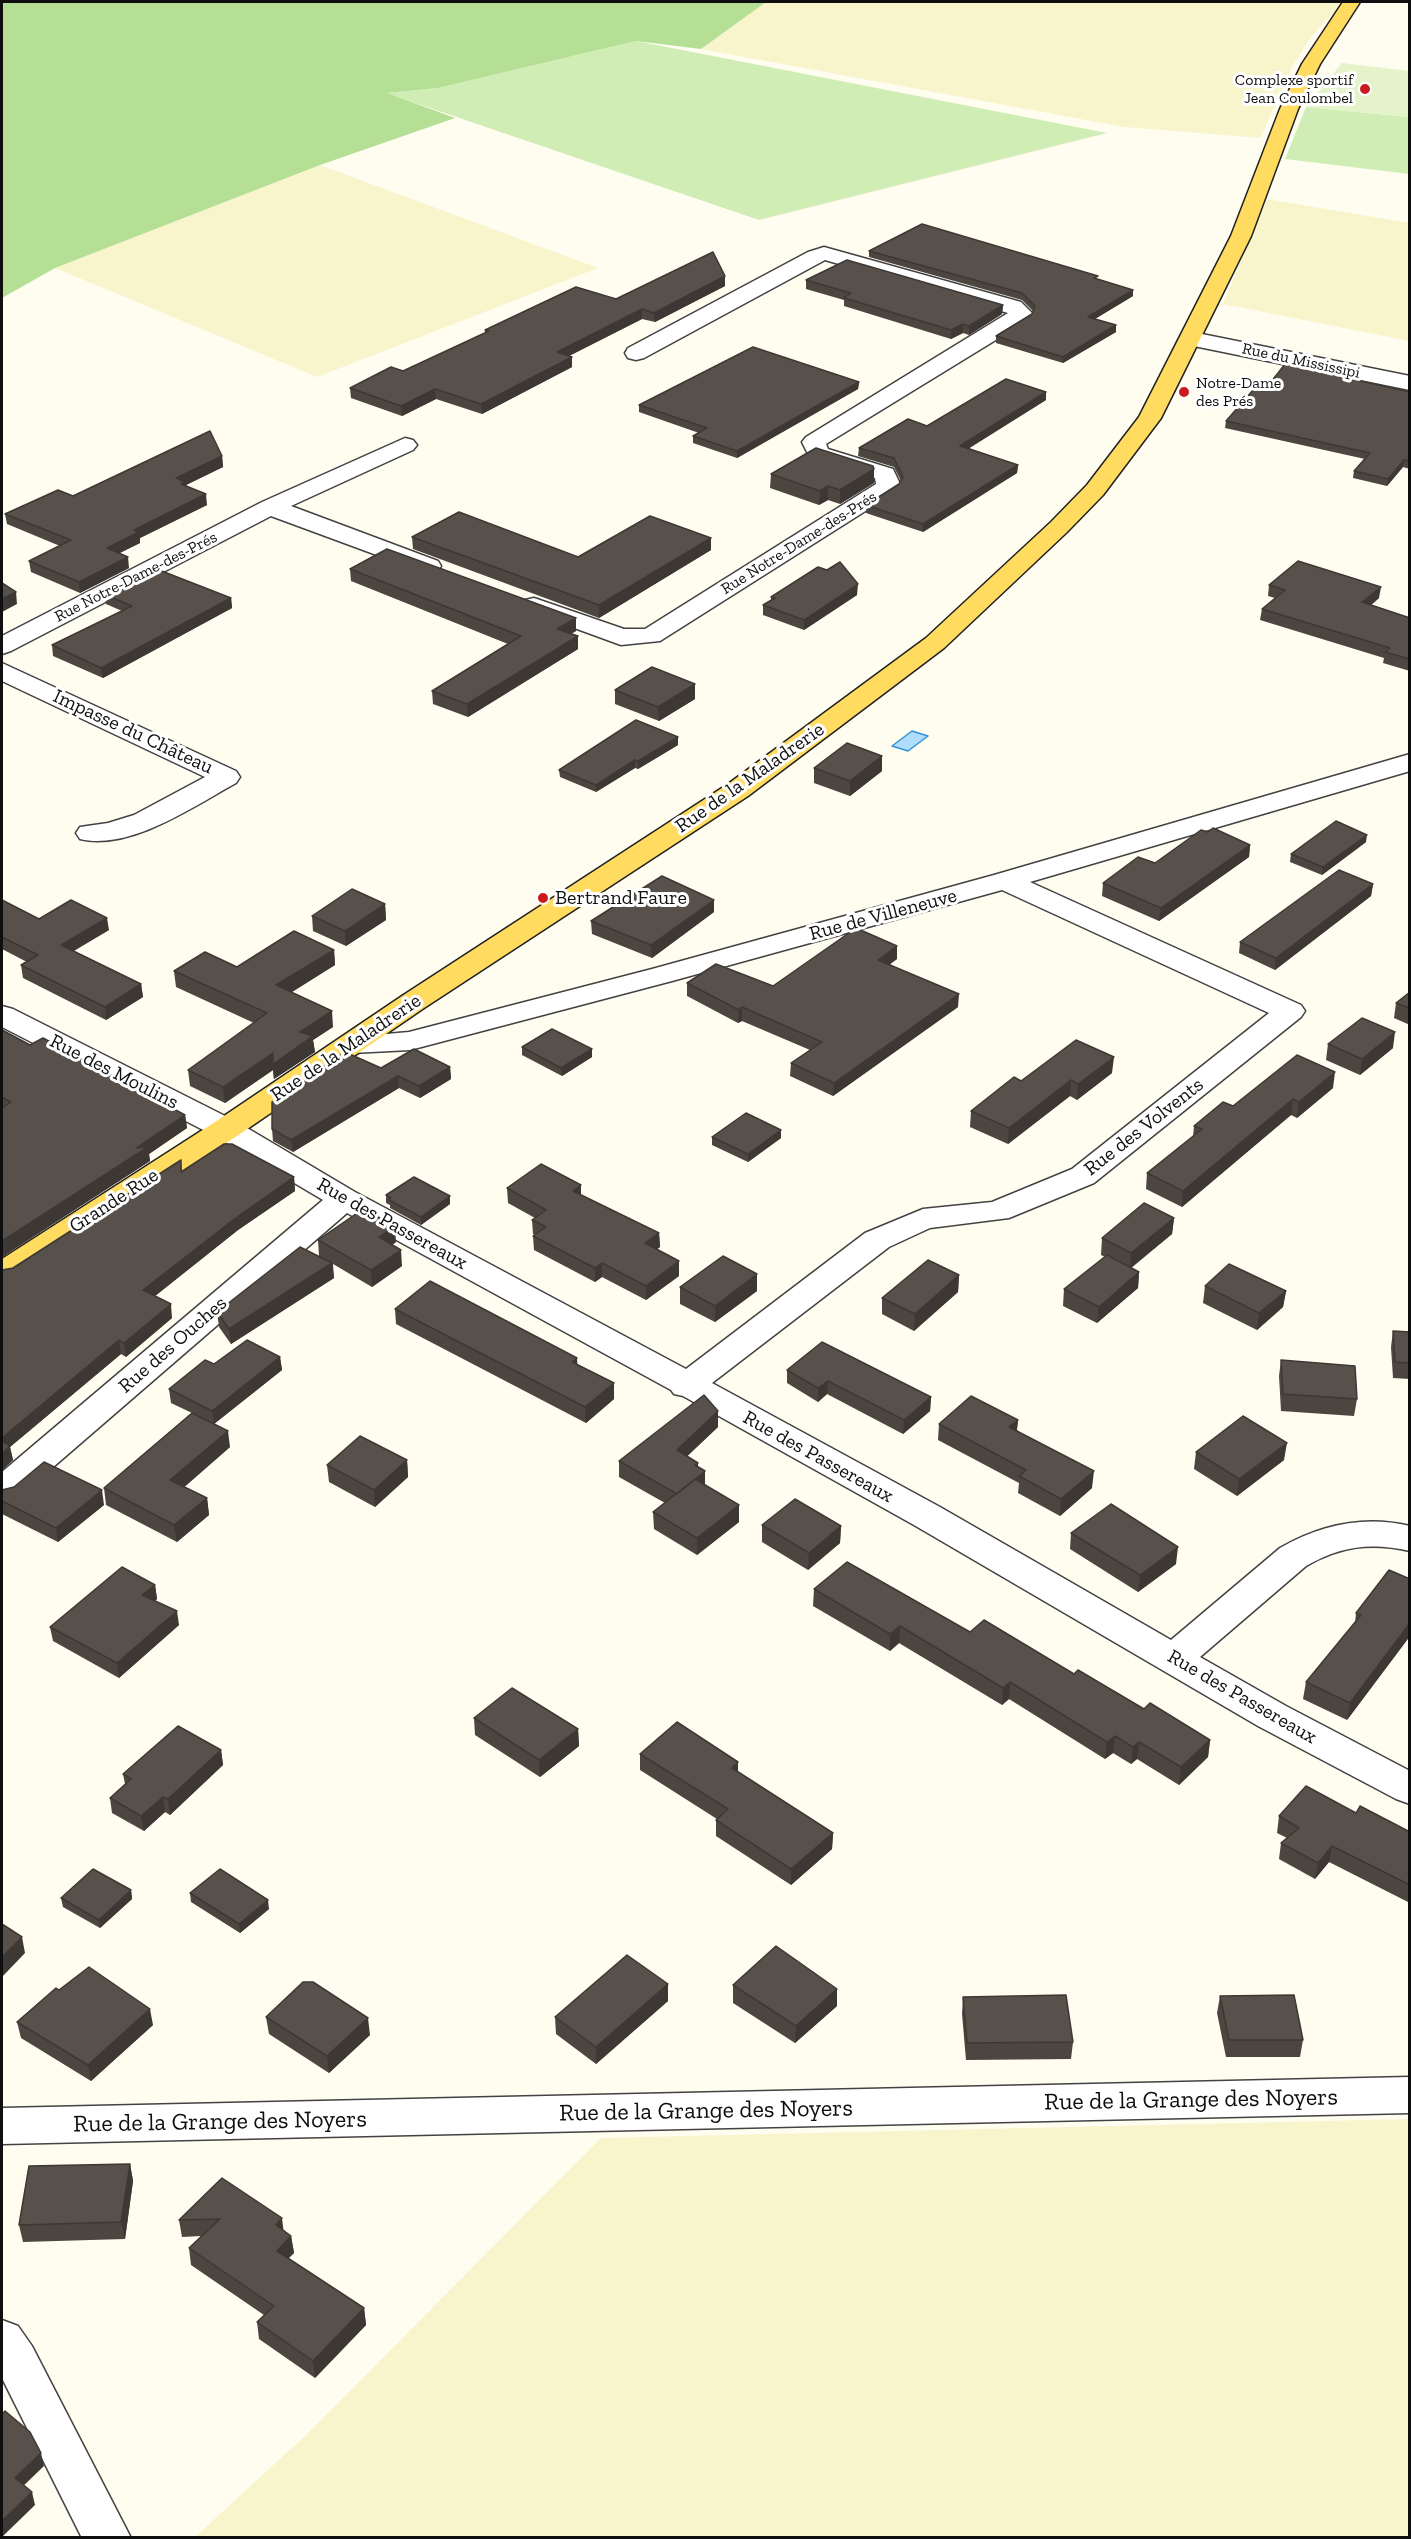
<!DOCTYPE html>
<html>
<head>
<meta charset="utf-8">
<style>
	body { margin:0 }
	#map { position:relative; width:1411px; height:2539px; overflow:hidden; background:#fffcf0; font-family:"Zilla Slab",serif }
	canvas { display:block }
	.frame { position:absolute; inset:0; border:3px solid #0f0f0f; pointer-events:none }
</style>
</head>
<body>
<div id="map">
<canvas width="1411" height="2539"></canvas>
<div class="frame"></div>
</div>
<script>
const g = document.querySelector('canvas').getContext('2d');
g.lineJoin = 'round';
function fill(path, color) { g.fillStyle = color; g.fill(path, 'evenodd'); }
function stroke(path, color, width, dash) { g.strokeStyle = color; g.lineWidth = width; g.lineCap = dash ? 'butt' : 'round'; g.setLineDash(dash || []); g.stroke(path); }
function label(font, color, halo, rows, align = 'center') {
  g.font = font + ' "Zilla Slab",serif'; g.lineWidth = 6; g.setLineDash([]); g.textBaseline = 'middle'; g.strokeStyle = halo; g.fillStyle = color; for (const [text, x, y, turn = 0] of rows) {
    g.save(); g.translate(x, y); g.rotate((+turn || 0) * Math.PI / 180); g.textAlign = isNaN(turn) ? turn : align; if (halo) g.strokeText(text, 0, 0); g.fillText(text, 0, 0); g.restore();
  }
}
fill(new Path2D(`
	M766,2H1340L1339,7L1310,38L1292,67L1260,138L1124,127L701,49Z
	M320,165L598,268L317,377L55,268Z
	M1267,199L1409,223V341L1223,304Z
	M1409,2119V2537H195L305,2436L601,2138Z`), '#f8f5cd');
fill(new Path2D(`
	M636,41L1107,133L759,220L386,93L438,88Z
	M1306,107L1409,117V174L1285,159Z`), '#d1edb6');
fill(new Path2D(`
	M2,2H766L701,49L636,41L438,88L387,93L455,118L320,165L55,268L2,298Z`), '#b4df94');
fill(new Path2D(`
	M1342,63L1409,71V117L1306,107Z`), '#e4f3c9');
const water = new Path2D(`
	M912,731L928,736L908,751L892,746Z`);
fill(water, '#b0ddfb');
stroke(water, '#3192d8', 1.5);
const minor = new Path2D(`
	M824,247L1021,302L1033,314L1030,319L826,444L828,449L893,469L901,486L897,491L660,641L621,645L525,610L522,605L525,600L534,598L624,629H645L876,484L875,478L810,458L802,442L806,437L1008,313L825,260L644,358L636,360L628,358L625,353L628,348L808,252Z
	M1192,332L1410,376V390L1184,344L1181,339L1184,334Z
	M405,438L413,440L417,445L413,450L291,506L438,561L441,566L438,571L429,573L420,571L271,516L11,651L2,654V636L262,502Z
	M2,663L236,771L240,777L236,783C194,806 130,851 80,839L76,833L80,827L108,823L134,815L205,777L2,681Z
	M1410,754V771L1030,882L1301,1005L1305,1011L1301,1017L1094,1183L1009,1218L930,1228L889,1247L712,1383L940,1507L1171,1640L1280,1548C1320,1525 1364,1515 1410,1526V1551C1371,1542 1340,1546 1306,1566L1200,1657L1286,1706L1410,1771V1804L1396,1799L1258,1726L914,1525L683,1396L674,1394L671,1390L347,1213L15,1500L2,1503V1472L323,1200L215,1136L2,1027V1006L13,1009L237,1122L355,1192L686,1369L865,1233L923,1209L992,1202L1072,1169L1269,1013L1002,890L672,981L410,1050L352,1053L341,1050L337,1044L341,1038L409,1032L652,969L994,875Z
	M1410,2077V2113L2,2144V2108Z
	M2,2320L18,2326L32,2346L131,2538H82L2,2378Z`);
const major = new Path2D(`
	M1343,2H1360L1320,64L1298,109L1251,236L1161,418L1103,495L1067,532L944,648L748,796L424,1008L237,1136L14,1280L2,1283V1259L215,1122L402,996L728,784L926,638L1051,522L1087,485L1139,417L1231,236L1280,109L1302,64Z`);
stroke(minor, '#424242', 3);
stroke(major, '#202020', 3);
fill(minor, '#fff');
fill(major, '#ffdc60');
fill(new Path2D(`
	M869,251L1098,279L1133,290V296L1095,319L1116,325V332L1063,363L996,343V336L1032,314L1033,311L1022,300L869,257Z
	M725,276V286L655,322L642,319L569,356L572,357V367L482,414L436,399L402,416L351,398L350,388L403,371L485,333V330L616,299Z
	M806,280L1003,305L1002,314L969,335L963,333L951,339L844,306V300L806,289Z
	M859,382L858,389L737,458L693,443V436L699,433L639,412V405Z
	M1264,391L1410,392V469L1403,467L1387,486L1353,478L1354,471L1365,459L1225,428L1226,421Z
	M1046,400L969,448L1018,465L1017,473L923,532L866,513V505L899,484L901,481L894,467L858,456L859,448L927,426Z
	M222,456L223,467L186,485L207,505L140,538V543L119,553L129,568L80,593L31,572L29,561L60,546L7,524L5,514Z
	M874,469V483L840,504L828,500L819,505L770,488L771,474Z
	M412,537L578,557L711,550L599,618L413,549Z
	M350,569L576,631L571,634L578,636V649L468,717L433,704L432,691L508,644L351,581Z
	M1269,585L1379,598L1371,605L1410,618V671L1383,663L1384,658L1260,620L1262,609L1275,598L1268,596Z
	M104,594L231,598L232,608L103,678L53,656L52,645L122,611L106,604Z
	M857,595L804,630L763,615V605L771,601V597Z
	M615,690L695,699L659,721L615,704Z
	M678,745L638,769L635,768L596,792L560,777L559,770Z
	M882,756V771L850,796L814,783V768Z
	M1366,842L1322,875L1290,862L1291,854Z
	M1250,845L1249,857L1159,921L1102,896L1103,883L1155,863Z
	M1373,884L1371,896L1275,970L1239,953L1240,942Z
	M2,900L39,919L109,930L74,951L141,984L143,997L106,1020L23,978L21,965L27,962L2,949Z
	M385,904L386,920L346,946L313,931L312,916Z
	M714,912L652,958L592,934L591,921Z
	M334,950L335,965L291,992L333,1027L313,1040L315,1052L274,1079L273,1070L225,1103L190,1086L188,1070L254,1023L176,987L174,971L237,967Z
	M897,959L890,964L958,1007L833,1096L790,1076L791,1063L810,1050L742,1021L738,1023L687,996V983L773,986Z
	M1410,992V1025L1394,1018L1396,1003Z
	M2,1030L30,1045L185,1115L187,1128L149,1154L150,1161L2,1257Z
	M1328,1044L1393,1048L1360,1075L1326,1060Z
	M522,1047L592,1049V1057L562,1076L522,1055Z
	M450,1067L451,1079L420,1098L399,1088L293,1152L273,1141L272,1129L381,1068Z
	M1112,1073L1077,1100L1070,1096L1008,1144L970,1127L971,1111L1021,1081Z
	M1333,1088L1297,1118L1291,1115L1182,1207L1146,1189L1147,1173L1193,1137L1194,1126L1233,1106Z
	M712,1137L781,1138L748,1162L712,1145Z
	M181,1160L182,1171L294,1177L295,1191L238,1230L155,1296L172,1318L126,1357L121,1354L10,1447L13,1460L2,1470V1270L13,1268Z
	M581,1185V1195L659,1233L660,1247L657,1249L679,1261V1276L646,1300L602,1277L595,1282L534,1250L533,1236L535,1235L533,1234L532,1220L535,1218L508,1203L507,1188Z
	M386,1195L450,1204L421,1225L390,1208V1205L386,1203Z
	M1174,1218L1172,1234L1131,1267L1139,1272L1138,1288L1097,1323L1063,1306L1064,1289L1105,1257L1101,1255L1102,1238Z
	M318,1240L396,1242L392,1245L402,1266L372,1287L333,1264L334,1278L231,1344L219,1327L217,1312L319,1256Z
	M959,1275L958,1292L914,1331L882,1314V1298Z
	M1205,1286L1286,1291L1283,1307L1257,1330L1203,1303Z
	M680,1287L757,1291L715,1322L680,1304Z
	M395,1309L577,1364L614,1383V1399L586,1423L396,1324Z
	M1393,1331L1410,1332V1379L1393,1378L1391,1347Z
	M280,1357L282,1370L214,1424L230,1447L184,1487L207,1498L209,1515L177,1542L106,1505L104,1488L192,1413L171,1403L169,1389L214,1364Z
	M1281,1360L1357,1399L1354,1416L1281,1411L1279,1376Z
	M787,1370L931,1397L930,1411L903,1434L827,1394L818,1402L787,1383Z
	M1018,1420L1017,1430L1092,1488L1060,1516L1018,1493L1019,1483L938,1440L939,1424Z
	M718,1427L687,1456L698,1467L705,1485L739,1505V1522L697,1555L654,1529L653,1512L665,1503L619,1477V1461Z
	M1196,1452L1284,1460L1237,1496L1194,1469Z
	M407,1460L408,1477L375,1507L329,1482L327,1465Z
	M2,1490L104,1505L58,1542L2,1514Z
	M762,1525L841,1526L840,1543L808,1570L762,1542Z
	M1071,1533L1176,1564L1138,1592L1070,1549Z
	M1410,1579V1636L1347,1720L1303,1699L1306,1682L1355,1623L1356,1613Z
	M155,1585L157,1599L155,1601L179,1625L119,1678L53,1641L50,1627Z
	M814,1589L970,1632L1074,1674L1144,1709L1210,1740L1208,1757L1179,1785L1137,1759L1131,1764L1113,1753L1105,1759L1009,1699L1002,1705L899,1643L890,1651L813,1606Z
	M474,1718L578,1729L579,1746L540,1777L475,1735Z
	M221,1750L223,1765L170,1815L165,1812L144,1831L112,1813L110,1798L125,1784L123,1774Z
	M640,1754L738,1772L833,1833L832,1849L791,1885L716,1836V1820L717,1819L640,1770Z
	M1356,1813L1410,1832V1903L1329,1862L1315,1879L1279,1859L1281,1843L1287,1838L1277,1833L1279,1816Z
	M131,1890L132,1899L100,1928L63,1907L61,1898Z
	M190,1893L269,1909L240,1933L191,1902Z
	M668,1984V2001L596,2064L556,2034L555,2017Z
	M733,1985L837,1989V2006L795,2043L733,2003Z
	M59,1990L153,2025L91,2081L21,2038L17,2022Z
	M1220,1996L1303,2040L1300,2057H1226L1217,2013Z
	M963,1997L1073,2042L1071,2059L966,2060L962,2014Z
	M266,2017L370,2035L329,2073L269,2034Z
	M130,2164L133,2181L125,2239L23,2242L19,2225Z
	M222,2178L291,2236L294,2253L288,2258L364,2308L366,2325L315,2378L259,2339L257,2322L264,2315L191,2265L189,2248L201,2236L182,2237L179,2220Z`), '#4c4540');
fill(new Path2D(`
	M725,276V286L655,322L654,313Z
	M1133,290V296L1088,323V317Z
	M1003,305L1002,314L969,335V326Z
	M642,309V319L557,362V352Z
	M963,324V333L951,339V330Z
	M1116,325V332L1063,363V357Z
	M572,357V367L482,414L481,404Z
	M859,382L858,389L737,458V451Z
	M435,389L436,399L402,416L401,406Z
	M1046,392V400L960,454V446Z
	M222,456L223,467L186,485V493L176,478Z
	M1404,460L1403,467L1387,486L1388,479Z
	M1018,465L1017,473L923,532V524Z
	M874,469V483L840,504V490Z
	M828,486V500L819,505L820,491Z
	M206,494L207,505L140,538V543L108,559L107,548L134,530Z
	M711,538V550L599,618V605Z
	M128,557L129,568L80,593L79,582Z
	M858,584L857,595L804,630V620Z
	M1381,587L1379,598L1361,614L1362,602Z
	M16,592L17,604L2,612V599Z
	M231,598L232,608L103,678L101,668Z
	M576,618V631L558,641L557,629Z
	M578,636V649L468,717L467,704Z
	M695,684V699L659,721L658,707Z
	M678,737V745L638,769V761Z
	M882,756V771L850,796V781Z
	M635,760V768L596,792V785Z
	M1367,835L1366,842L1322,875L1323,867Z
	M1250,845L1249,857L1159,921L1161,908Z
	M1373,884L1371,896L1275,970L1276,958Z
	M714,900V912L652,958L651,945Z
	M385,904L386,920L346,946L345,931Z
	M107,918L109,930L62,957L61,945Z
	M897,946V959L878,973V960Z
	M334,950L335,965L278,1001L276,985Z
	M141,984L143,997L106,1020L105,1007Z
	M959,994L958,1007L833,1096L834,1083Z
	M742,1007V1021L738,1023L739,1010Z
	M332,1011L333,1027L313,1040L315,1052L274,1079L273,1070L225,1103L223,1087L300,1032Z
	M1395,1032L1393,1048L1360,1075L1362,1059Z
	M592,1049V1057L562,1076L561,1068Z
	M1114,1057L1112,1073L1077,1100L1078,1084Z
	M450,1067L451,1079L420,1098L419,1086Z
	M1335,1072L1333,1088L1297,1118L1299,1102Z
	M398,1076L399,1088L293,1152L291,1140Z
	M1071,1080L1070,1096L1008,1144L1009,1128Z
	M1293,1099L1291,1115L1182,1207L1183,1191Z
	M185,1115L187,1128L149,1154L150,1161L2,1257V1241Z
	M781,1130V1138L748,1162V1154Z
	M294,1177L295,1191L238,1230L145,1304L143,1290L237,1217Z
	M581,1185V1199L573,1191Z
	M450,1196V1204L421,1225V1217Z
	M1174,1218L1172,1234L1130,1269L1131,1253Z
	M395,1226L396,1242L380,1254L379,1237Z
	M659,1233L660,1247L646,1257L645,1243Z
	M401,1250L402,1266L372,1287L371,1270Z
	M679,1261V1276L646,1300V1286Z
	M332,1263L334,1278L231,1344L229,1329Z
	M602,1263V1277L595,1282V1268Z
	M1139,1272L1138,1288L1097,1323L1099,1307Z
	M757,1274V1291L715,1322V1306Z
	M959,1275L958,1292L914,1331L915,1314Z
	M1286,1291L1283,1307L1257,1330L1259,1313Z
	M171,1304L172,1318L126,1357L124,1343Z
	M119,1340L121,1354L10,1447L13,1460L2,1470V1438Z
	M280,1357L282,1370L214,1424L212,1411Z
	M577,1358L578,1373L572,1362Z
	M828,1381L827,1394L818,1402V1388Z
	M614,1383V1399L586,1423L585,1407Z
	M931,1397L930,1411L903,1434L904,1420Z
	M718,1411V1427L677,1466V1450Z
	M1018,1420L1016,1436L1009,1427Z
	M228,1431L230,1447L173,1497L170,1480Z
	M1287,1443L1284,1460L1237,1496L1239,1479Z
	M407,1460L408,1477L375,1507L374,1490Z
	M698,1463V1477L705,1471V1487L677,1510L695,1465Z
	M1094,1471L1092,1488L1060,1516L1061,1499Z
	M102,1490L104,1505L58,1542L56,1528Z
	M207,1498L209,1515L177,1542L174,1525Z
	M739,1505V1522L697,1555V1538Z
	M841,1526L840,1543L808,1570L809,1553Z
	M1178,1547L1176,1564L1138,1592L1140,1575Z
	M155,1585L157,1599L145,1609L142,1595Z
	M177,1611L179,1625L119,1678L117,1663Z
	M1410,1623V1636L1347,1720L1350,1703Z
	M900,1626L899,1643L890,1651V1634Z
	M1010,1682L1009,1699L1002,1705L1003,1688Z
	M578,1729L579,1746L540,1777L539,1760Z
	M1115,1736L1113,1753L1105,1759L1107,1742Z
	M1210,1740L1208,1757L1179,1785L1181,1767Z
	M1139,1742L1137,1759L1131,1764L1133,1747Z
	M221,1750L223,1765L170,1815L168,1799Z
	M738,1762V1778L732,1768Z
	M163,1797L165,1812L144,1831L141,1816Z
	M833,1833L832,1849L791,1885V1869Z
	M1332,1846L1329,1862L1315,1879L1318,1863Z
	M131,1890L132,1899L100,1928L99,1920Z
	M268,1900L269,1909L240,1933L239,1924Z
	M22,1937L25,1953L2,1977V1957Z
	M668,1984V2001L596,2064V2047Z
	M837,1989V2006L795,2043L796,2026Z
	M150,2009L153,2025L91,2081L88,2065Z
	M368,2018L370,2035L329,2073L327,2056Z
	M130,2164L133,2181L125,2239L121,2222Z
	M282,2218L284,2235L276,2225Z
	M291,2236L294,2253L279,2268L277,2251Z
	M364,2308L366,2325L315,2378L313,2361Z
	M41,2453L44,2466L18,2491L15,2478Z
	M32,2492L35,2505L2,2537V2521Z`), '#3e3834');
const building = new Path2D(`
	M922,224L1098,276L1094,278L1133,290L1088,317L1116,325L1063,357L996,336L1032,314L1035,306L1022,293L869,251Z
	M713,252L725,276L654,313L642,309L557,352L572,357L481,404L435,389L401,406L350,388L391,367L403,371L489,331L485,330L576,287L616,299Z
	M847,260L1003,305L969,326L963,324L951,330L844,298L851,293L806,280Z
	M753,347L859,382L737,451L693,436L707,428L639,405Z
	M1285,364L1410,392V461L1404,460L1388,479L1354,471L1370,453L1226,421L1254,389L1264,391Z
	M1006,379L1046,392L960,446L1018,465L923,524L866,505L899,484L903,477L894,458L859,448L908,419L927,426Z
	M210,431L222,456L176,478L185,482L181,484L206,494L134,530L139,532L107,548L128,557L79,582L29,561L71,540L5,514L58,490L73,496Z
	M816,448L873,466L874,469L840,490L828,486L820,491L771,474Z
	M459,512L578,557L650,516L711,538L599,605L412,537Z
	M387,549L576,618L557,629L578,636L467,704L432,691L521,636L350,569Z
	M1298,561L1381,587L1362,602L1410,618V659L1385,652L1390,648L1262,609L1285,590L1269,585Z
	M840,562L858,584L804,620L763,605L775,598L771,597L818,567L827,570Z
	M154,568L231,598L101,668L52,645L132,606L104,594Z
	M2,583L16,592L2,599Z
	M652,667L695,684L658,707L615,690Z
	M636,720L678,737L638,761L635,760L596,785L559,770Z
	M847,743L882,756L850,781L814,768Z
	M1336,821L1367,835L1323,867L1291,854Z
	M1213,828L1250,845L1161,908L1103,883L1138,857L1155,863L1201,830L1208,832Z
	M1339,870L1373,884L1276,958L1240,942Z
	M662,876L714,900L651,945L591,921Z
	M352,889L385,904L345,931L312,916Z
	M2,900L39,919L71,900L107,918L61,945L141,984L105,1007L21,965L38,955L2,937Z
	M856,928L897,946L878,960L959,994L834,1083L791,1063L822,1042L742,1007L739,1010L687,983L716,964L773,986Z
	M294,931L334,950L276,985L332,1011L300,1032L313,1036L273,1064V1053L223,1087L188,1070L267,1013L174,971L205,952L237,967Z
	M1410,992V1008L1396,1003Z
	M1362,1018L1395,1032L1362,1059L1328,1044Z
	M552,1029L592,1049L561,1068L522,1047Z
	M2,1030L30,1045L43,1038L185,1115L136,1148L148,1147L2,1241V1108L11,1102L2,1097Z
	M1076,1040L1114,1057L1078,1084L1071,1080L1009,1128L971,1111L1014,1077L1021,1081Z
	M414,1049L450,1067L419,1086L398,1076L291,1140L272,1129V1102L345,1052L381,1068Z
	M1297,1055L1335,1072L1299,1102L1293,1099L1183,1191L1147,1173L1202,1129L1194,1126L1223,1102L1233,1106Z
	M746,1113L781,1130L748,1154L712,1137Z
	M224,1144H232L294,1177L237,1217L143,1290L171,1304L124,1343L119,1340L2,1438V1270L13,1268L181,1160V1172Z
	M541,1164L581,1185L573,1191L659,1233L645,1243L679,1261L646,1286L602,1263L595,1268L533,1236L546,1227L532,1220L546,1210L507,1188Z
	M414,1177L450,1196L421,1217L389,1200L391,1198L386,1195Z
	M1144,1203L1174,1218L1131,1253L1102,1238Z
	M363,1209L395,1226L379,1237L401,1250L371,1270L318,1240Z
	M300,1247L332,1263L229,1329L217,1312Z
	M1107,1255L1139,1272L1099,1307L1064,1289Z
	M723,1256L757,1274L715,1306L680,1287Z
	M928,1260L959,1275L915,1314L882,1298Z
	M1229,1264L1286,1291L1259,1313L1205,1286Z
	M430,1281L577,1358L572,1362L614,1383L585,1407L395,1309Z
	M1393,1331L1410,1332V1363L1395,1362Z
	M247,1340L280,1357L212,1411L169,1389L205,1360L214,1364Z
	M822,1342L931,1397L904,1420L828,1381L818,1388L787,1370Z
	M1281,1360L1355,1366L1357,1399L1283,1394Z
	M704,1395L718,1411L677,1450L698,1463L695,1465L705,1471L677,1494L619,1461Z
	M971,1396L1018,1420L1009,1427L1094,1471L1061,1499L1019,1476L1026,1470L939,1424Z
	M192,1413L228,1431L170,1480L207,1498L174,1525L104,1488Z
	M1243,1416L1287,1443L1239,1479L1196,1452Z
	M360,1436L407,1460L374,1490L327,1465Z
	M2,1441L10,1446L2,1454Z
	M44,1462L102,1490L56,1528L2,1501V1490L14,1487Z
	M695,1479L739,1505L697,1538L653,1512Z
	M795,1499L841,1526L809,1553L762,1525Z
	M1111,1504L1178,1547L1140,1575L1071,1533Z
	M847,1562L970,1632L984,1620L1074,1674L1078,1670L1144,1709L1150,1703L1210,1740L1181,1767L1139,1742L1133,1747L1115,1736L1107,1742L1010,1682L1003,1688L900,1626L890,1634L814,1589Z
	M122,1567L155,1585L142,1595L177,1611L117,1663L50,1627Z
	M1389,1570L1410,1579V1623L1350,1703L1306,1682L1361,1615L1356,1613Z
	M512,1688L578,1729L539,1760L474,1718Z
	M677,1722L738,1762L732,1768L833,1833L791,1869L716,1820L728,1809L640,1754Z
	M178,1726L221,1750L168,1799L163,1797L141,1816L110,1798L131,1779L123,1774Z
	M1306,1786L1356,1813L1360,1806L1410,1832V1885L1332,1846L1318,1863L1281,1843L1299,1828L1279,1816Z
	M93,1869L131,1890L99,1920L61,1898Z
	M220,1869L268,1900L239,1924L190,1893Z
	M2,1924L22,1937L2,1957Z
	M776,1946L837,1989L796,2026L733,1985Z
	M627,1955L668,1984L596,2047L555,2017Z
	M89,1967L150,2009L88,2065L17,2022L56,1988L59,1990Z
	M303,1982H313L368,2018L327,2056L266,2017Z
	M1066,1995L1073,2042L967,2043L963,1997Z
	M1294,1995L1303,2040H1229L1220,1996Z
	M130,2164L121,2222L19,2225L29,2166Z
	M222,2178L282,2218L276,2225L291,2236L277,2251L364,2308L313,2361L257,2322L274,2306L189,2248L220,2219L179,2220Z
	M5,2411L30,2432L41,2453L15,2478L32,2492L2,2521V2414Z`);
fill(building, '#58504a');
stroke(building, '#3e3834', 1.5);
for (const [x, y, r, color] of [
	[1365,89,6,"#ca1b20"],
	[1184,392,6,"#ca1b20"],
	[543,898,6,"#ca1b20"]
]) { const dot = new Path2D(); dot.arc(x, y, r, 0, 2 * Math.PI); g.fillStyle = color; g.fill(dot); stroke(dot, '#fff', 2); }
label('16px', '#0f0f0f', '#fff', [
	["Complexe sportif",1353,80],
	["Jean Coulombel",1353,98],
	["Notre-Dame",1196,383,"left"],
	["des Prés",1196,401,"left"]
], 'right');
label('16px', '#0f0f0f', '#fff', [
	["Rue du Mississipi",1301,361,12],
	["Rue Notre-Dame-des-Prés",799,543,-32],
	["Rue Notre-Dame-des-Prés",136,577,-27]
]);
label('20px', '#0f0f0f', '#fff', [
	["Impasse du Château",133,732,25],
	["Rue de la Maladrerie",750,778,-35],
	["Rue de Villeneuve",883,915,-15],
	["Rue de la Maladrerie",346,1048,-34],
	["Rue des Moulins",114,1072,27],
	["Rue des Volvents",1144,1127,-38],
	["Grande Rue",114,1201,-33],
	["Rue des Passereaux",392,1224,29],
	["Rue des Ouches",173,1345,-41],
	["Rue des Passereaux",818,1457,29],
	["Rue des Passereaux",1242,1697,30]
]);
label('20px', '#0f0f0f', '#fff', [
	["Bertrand Faure",555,898]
], 'left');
label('24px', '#0f0f0f', '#fff', [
	["Rue de la Grange des Noyers",1191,2100,-1],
	["Rue de la Grange des Noyers",706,2111,-1],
	["Rue de la Grange des Noyers",220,2122,-1]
]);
</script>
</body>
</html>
